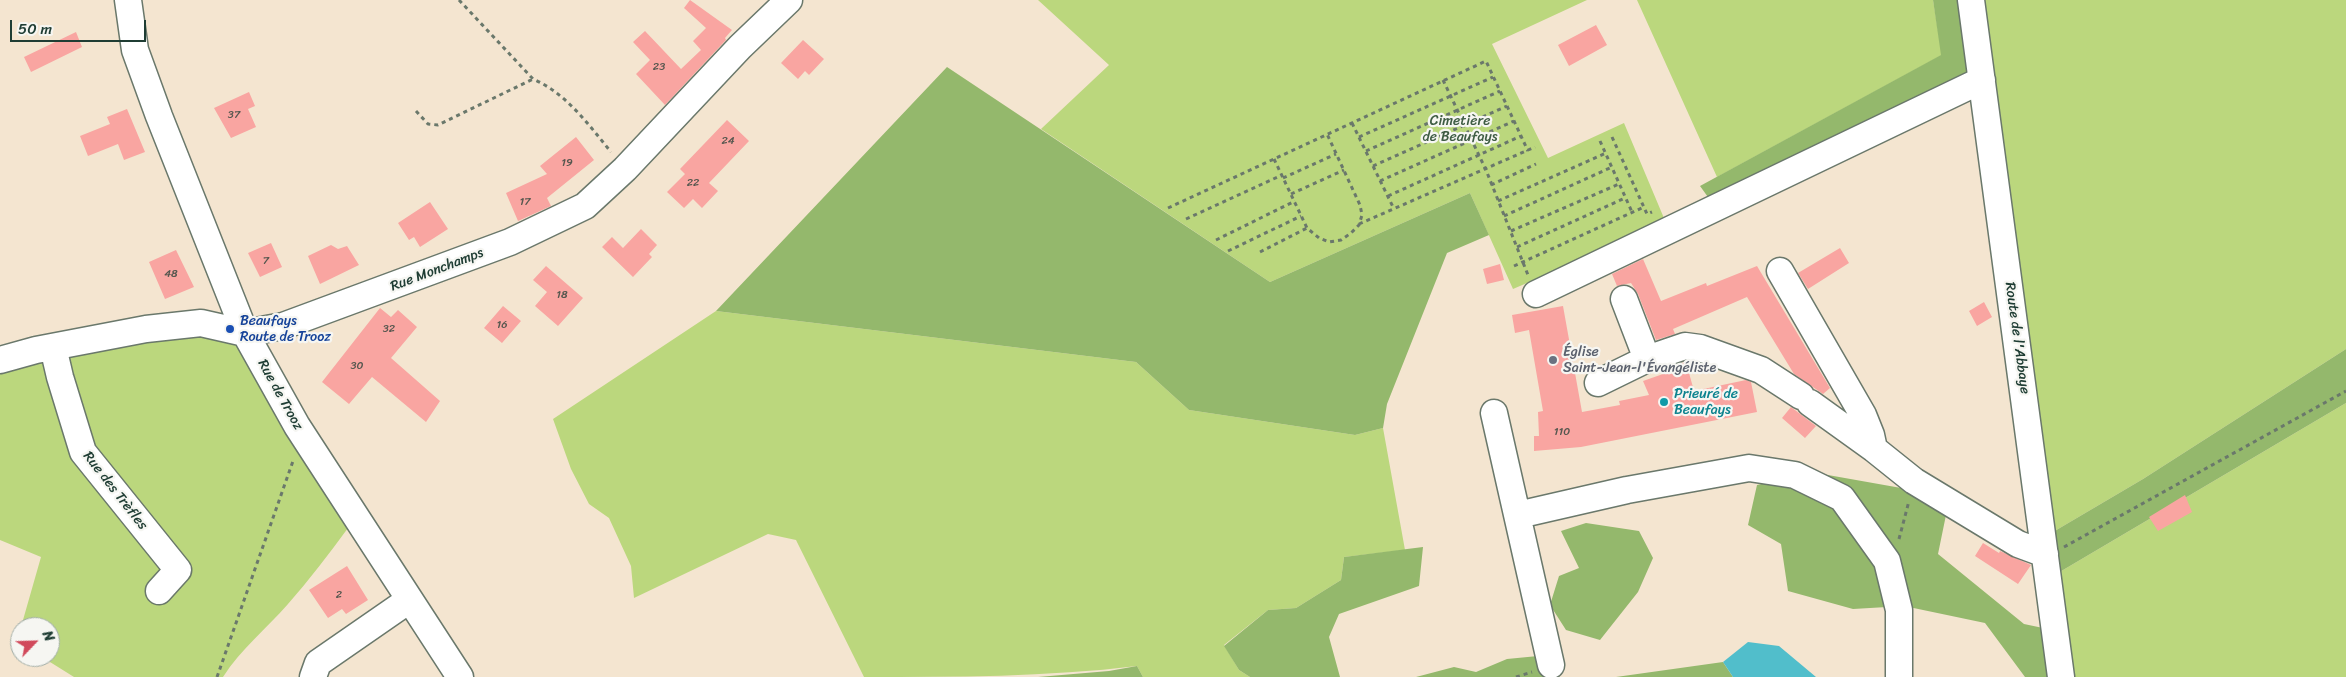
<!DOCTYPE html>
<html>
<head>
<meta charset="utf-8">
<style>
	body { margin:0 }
	#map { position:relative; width:2346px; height:677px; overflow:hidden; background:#f4e5d0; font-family:Sriracha,sans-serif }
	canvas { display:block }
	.north { position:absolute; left:10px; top:617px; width:50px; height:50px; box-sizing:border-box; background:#f6f6f2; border:1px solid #a0aca6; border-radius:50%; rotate:66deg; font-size:14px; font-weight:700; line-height:20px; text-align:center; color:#1f3d34 }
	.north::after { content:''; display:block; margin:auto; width:18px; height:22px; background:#d1495b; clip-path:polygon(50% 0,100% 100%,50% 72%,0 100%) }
	.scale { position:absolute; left:10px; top:20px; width:136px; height:22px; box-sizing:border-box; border:2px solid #1f3d34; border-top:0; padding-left:6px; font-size:15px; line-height:18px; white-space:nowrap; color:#1f3d34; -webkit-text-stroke:4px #f6f6f2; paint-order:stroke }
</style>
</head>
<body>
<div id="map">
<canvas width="2346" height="677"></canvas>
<div class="north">N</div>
<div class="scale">50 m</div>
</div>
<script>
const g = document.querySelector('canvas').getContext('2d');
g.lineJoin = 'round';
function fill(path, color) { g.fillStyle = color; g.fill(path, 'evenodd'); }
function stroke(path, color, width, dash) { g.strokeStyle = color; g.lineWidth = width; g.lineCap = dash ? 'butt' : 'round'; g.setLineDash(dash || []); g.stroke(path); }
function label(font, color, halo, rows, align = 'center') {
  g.font = font + ' Sriracha,sans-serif'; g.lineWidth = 4.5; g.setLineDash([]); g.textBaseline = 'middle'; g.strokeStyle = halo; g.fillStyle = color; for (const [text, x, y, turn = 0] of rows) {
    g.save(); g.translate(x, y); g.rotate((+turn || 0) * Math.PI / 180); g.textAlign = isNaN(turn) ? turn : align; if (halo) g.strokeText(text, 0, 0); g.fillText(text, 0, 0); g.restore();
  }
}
fill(new Path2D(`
	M1038,0H1587L1492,44L1548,158L1624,123L1666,223L1513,289L1470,193L1270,282L1041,129L1109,65Z
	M1637,0H1933L1942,55L1717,177Z
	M1981,0H2346V349L2143,479L2053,532Z
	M716,311L1136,362L1189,410L1355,435L1383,428L1405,550L1344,557L1341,580L1296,608L1268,610L1224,645L1239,670L1250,677H1143L1137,666C1047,677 955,677 864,677L796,540L768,534L634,598L631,566L609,518L589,504L571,469L553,419Z
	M234,329L348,528C329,554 309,580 288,604C266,629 241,649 223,677H74L42,657H50V627H21L41,557L0,540V368L159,335Z
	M2346,403V677H2070L2058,573Z`), '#bbd77d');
fill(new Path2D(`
	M1933,0H1959L1969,87L1713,204L1700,186L1941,55Z
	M947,67L1270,282L1470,193L1489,235L1447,253L1387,404L1383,428L1355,435L1189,410L1136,362L716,311Z
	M2346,349V403L2058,573L2053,532L2143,479Z
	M1811,472L1918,491L1946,515L1938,554L2024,624L2043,628L2049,677H2025L1985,623L1904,606L1853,609L1788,591L1781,544L1748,525L1757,485Z
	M1586,523L1639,531L1653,558L1638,592L1600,640L1566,630L1550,605L1559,576L1579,568L1561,531Z
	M1423,547L1419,586L1339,614L1329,637L1340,677H1250L1239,670L1224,646L1268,610L1296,608L1341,580L1344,557Z
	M1538,656L1559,677H1416L1454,667L1476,672L1507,659Z
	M1723,662L1733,677H1616Z
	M1137,666L1143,677H1038L1109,671Z`), '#94b86c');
fill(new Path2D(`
	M1748,642L1779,646L1816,677H1733L1723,662Z`), '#51becb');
fill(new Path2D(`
	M690,0L732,30L725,38L726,40L665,105L636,74L650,60L633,42L645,31L681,69L701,50L693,41L706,28L684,8Z
	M1596,25L1607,45L1569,66L1558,45Z
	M76,32L82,47L31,72L24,57Z
	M803,40L824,59L809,75L805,71L798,79L781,63Z
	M249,92L255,106L248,109L256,127L231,138L214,108Z
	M127,109L145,152L124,160L118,144L88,156L80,136L110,124L107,117Z
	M727,120L749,141L709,183L718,191L702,208L693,199L684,208L667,192L685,174L680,169Z
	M576,137L594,160L547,198L551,206L518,221L506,193L547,174L540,166Z
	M430,202L448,229L420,247L414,237L409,240L398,223Z
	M641,229L657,245L649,254L652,257L633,277L602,247L612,237L623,248Z
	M271,243L282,267L260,277L248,253Z
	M331,245L338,249L347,246L359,265L320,284L308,256Z
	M1840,248L1849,263L1808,289L1798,273Z
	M176,250L194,287L165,299L149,262Z
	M1643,259L1661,301L1706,283L1707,286L1757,266L1830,388L1823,394L1794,374L1747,297L1673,329L1675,334L1656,340L1638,294L1631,283L1617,286L1612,274Z
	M1500,264L1504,280L1487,284L1483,269Z
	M546,266L583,298L558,326L535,306L547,292L533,280Z
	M1984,302L1992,317L1977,326L1969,311Z
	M503,306L521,321L502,343L484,328Z
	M1563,306L1582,412L1620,405L1619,401L1649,395L1643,381L1663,374L1662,370L1686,362L1694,391L1746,380L1751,382L1757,412L1581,447L1534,451V436H1539L1538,412L1543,411L1529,330L1515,333L1512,315Z
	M380,308L391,317L398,310L417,327L391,358L440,401L426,422L372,377L349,404L322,382Z
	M1791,407L1816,426L1805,438L1782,418Z
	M2185,495L2192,512L2158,531L2149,517Z
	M1983,543L1999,553L2000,551L2031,565L2018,584L1975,556Z
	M347,566L368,600L346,614L342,609L328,618L309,590Z`), '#f9a5a1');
const minor = new Path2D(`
	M128,0L135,50L159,116L245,333L297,426L460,677
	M1971,0L2061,677
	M1780,271L1863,415L1871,435L1874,449
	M1536,294L1982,80
	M1624,299L1647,359
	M53,347L60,377L83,452L178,570L159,591
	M0,360L36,350L146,329L201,323L245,333L283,326L510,242L585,206L625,169L740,47L789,0
	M1598,383L1647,359L1685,346L1700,348L1761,370L1801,396
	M1810,403L1874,449L1914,481L2018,544L2045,554
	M1494,413L1551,665
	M1518,515L1627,490L1749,468L1795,475L1842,498L1887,561L1899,610V677
	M313,677L318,663L409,600`);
stroke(minor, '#6a786b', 29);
stroke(new Path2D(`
	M459,0L533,79C567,94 588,124 611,152
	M1443,80L1486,170L1528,275
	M416,111L428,124L438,125L533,79
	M1352,123L1394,209
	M1359,137L1493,77
	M1612,137L1647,214L1652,212
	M1600,141L1632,212
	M1366,151L1500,91
	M1274,159L1307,228L1319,238L1329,242L1341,240L1351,233L1359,225L1362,215L1360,205L1327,134
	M1373,166L1507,106
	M1283,178L1336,154
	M1380,181L1514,121
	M1491,185L1536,164
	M1291,194L1344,170
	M1388,196L1521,136
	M1498,201L1606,153
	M1168,208L1486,61L1528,151
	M1504,216L1612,167
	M1186,219L1282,175
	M1359,224L1535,147
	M1511,231L1619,184
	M1216,240L1295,201
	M1517,247L1625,198
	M1228,251L1301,216
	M1260,252L1307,228
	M1514,266L1644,207
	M1899,539L1909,501
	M2064,547L2346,391
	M217,677L293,461
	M1516,677L1532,672`), '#6a786b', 3, [4, 4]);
stroke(minor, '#fff', 26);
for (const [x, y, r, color] of [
	[230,329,5,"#1a4fb4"],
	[1553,360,5,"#6b7280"],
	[1664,402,5,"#0f9aa8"]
]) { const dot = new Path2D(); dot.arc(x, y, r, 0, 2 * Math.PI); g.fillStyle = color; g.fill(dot); stroke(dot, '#f6f6f2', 2); }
label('11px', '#56574f', null, [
	["23",659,67],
	["37",234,115],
	["24",728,141],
	["19",567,163],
	["22",693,183],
	["17",525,202],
	["7",266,261],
	["48",171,274],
	["18",562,295],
	["16",502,325],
	["32",389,329],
	["30",357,366],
	["110",1562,432],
	["2",339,595]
]);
label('14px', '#3e5c43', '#f6f6f2', [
	["Cimetière",1460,121],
	["de Beaufays",1460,137]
]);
label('14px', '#1f3d34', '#f6f6f2', [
	["Rue Monchamps",437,270,-21],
	["Route de l'Abbaye",2017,338,82],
	["Rue de Trooz",280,395,61],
	["Rue des Trèfles",115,491,52]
]);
label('14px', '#164399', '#f6f6f2', [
	["Beaufays",240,321],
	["Route de Trooz",240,337]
], 'left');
label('14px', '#5b616d', '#f6f6f2', [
	["Église",1563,352],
	["Saint-Jean-l'Évangéliste",1563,368]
], 'left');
label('14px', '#0d838f', '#f6f6f2', [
	["Prieuré de",1674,394],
	["Beaufays",1674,410]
], 'left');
</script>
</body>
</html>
